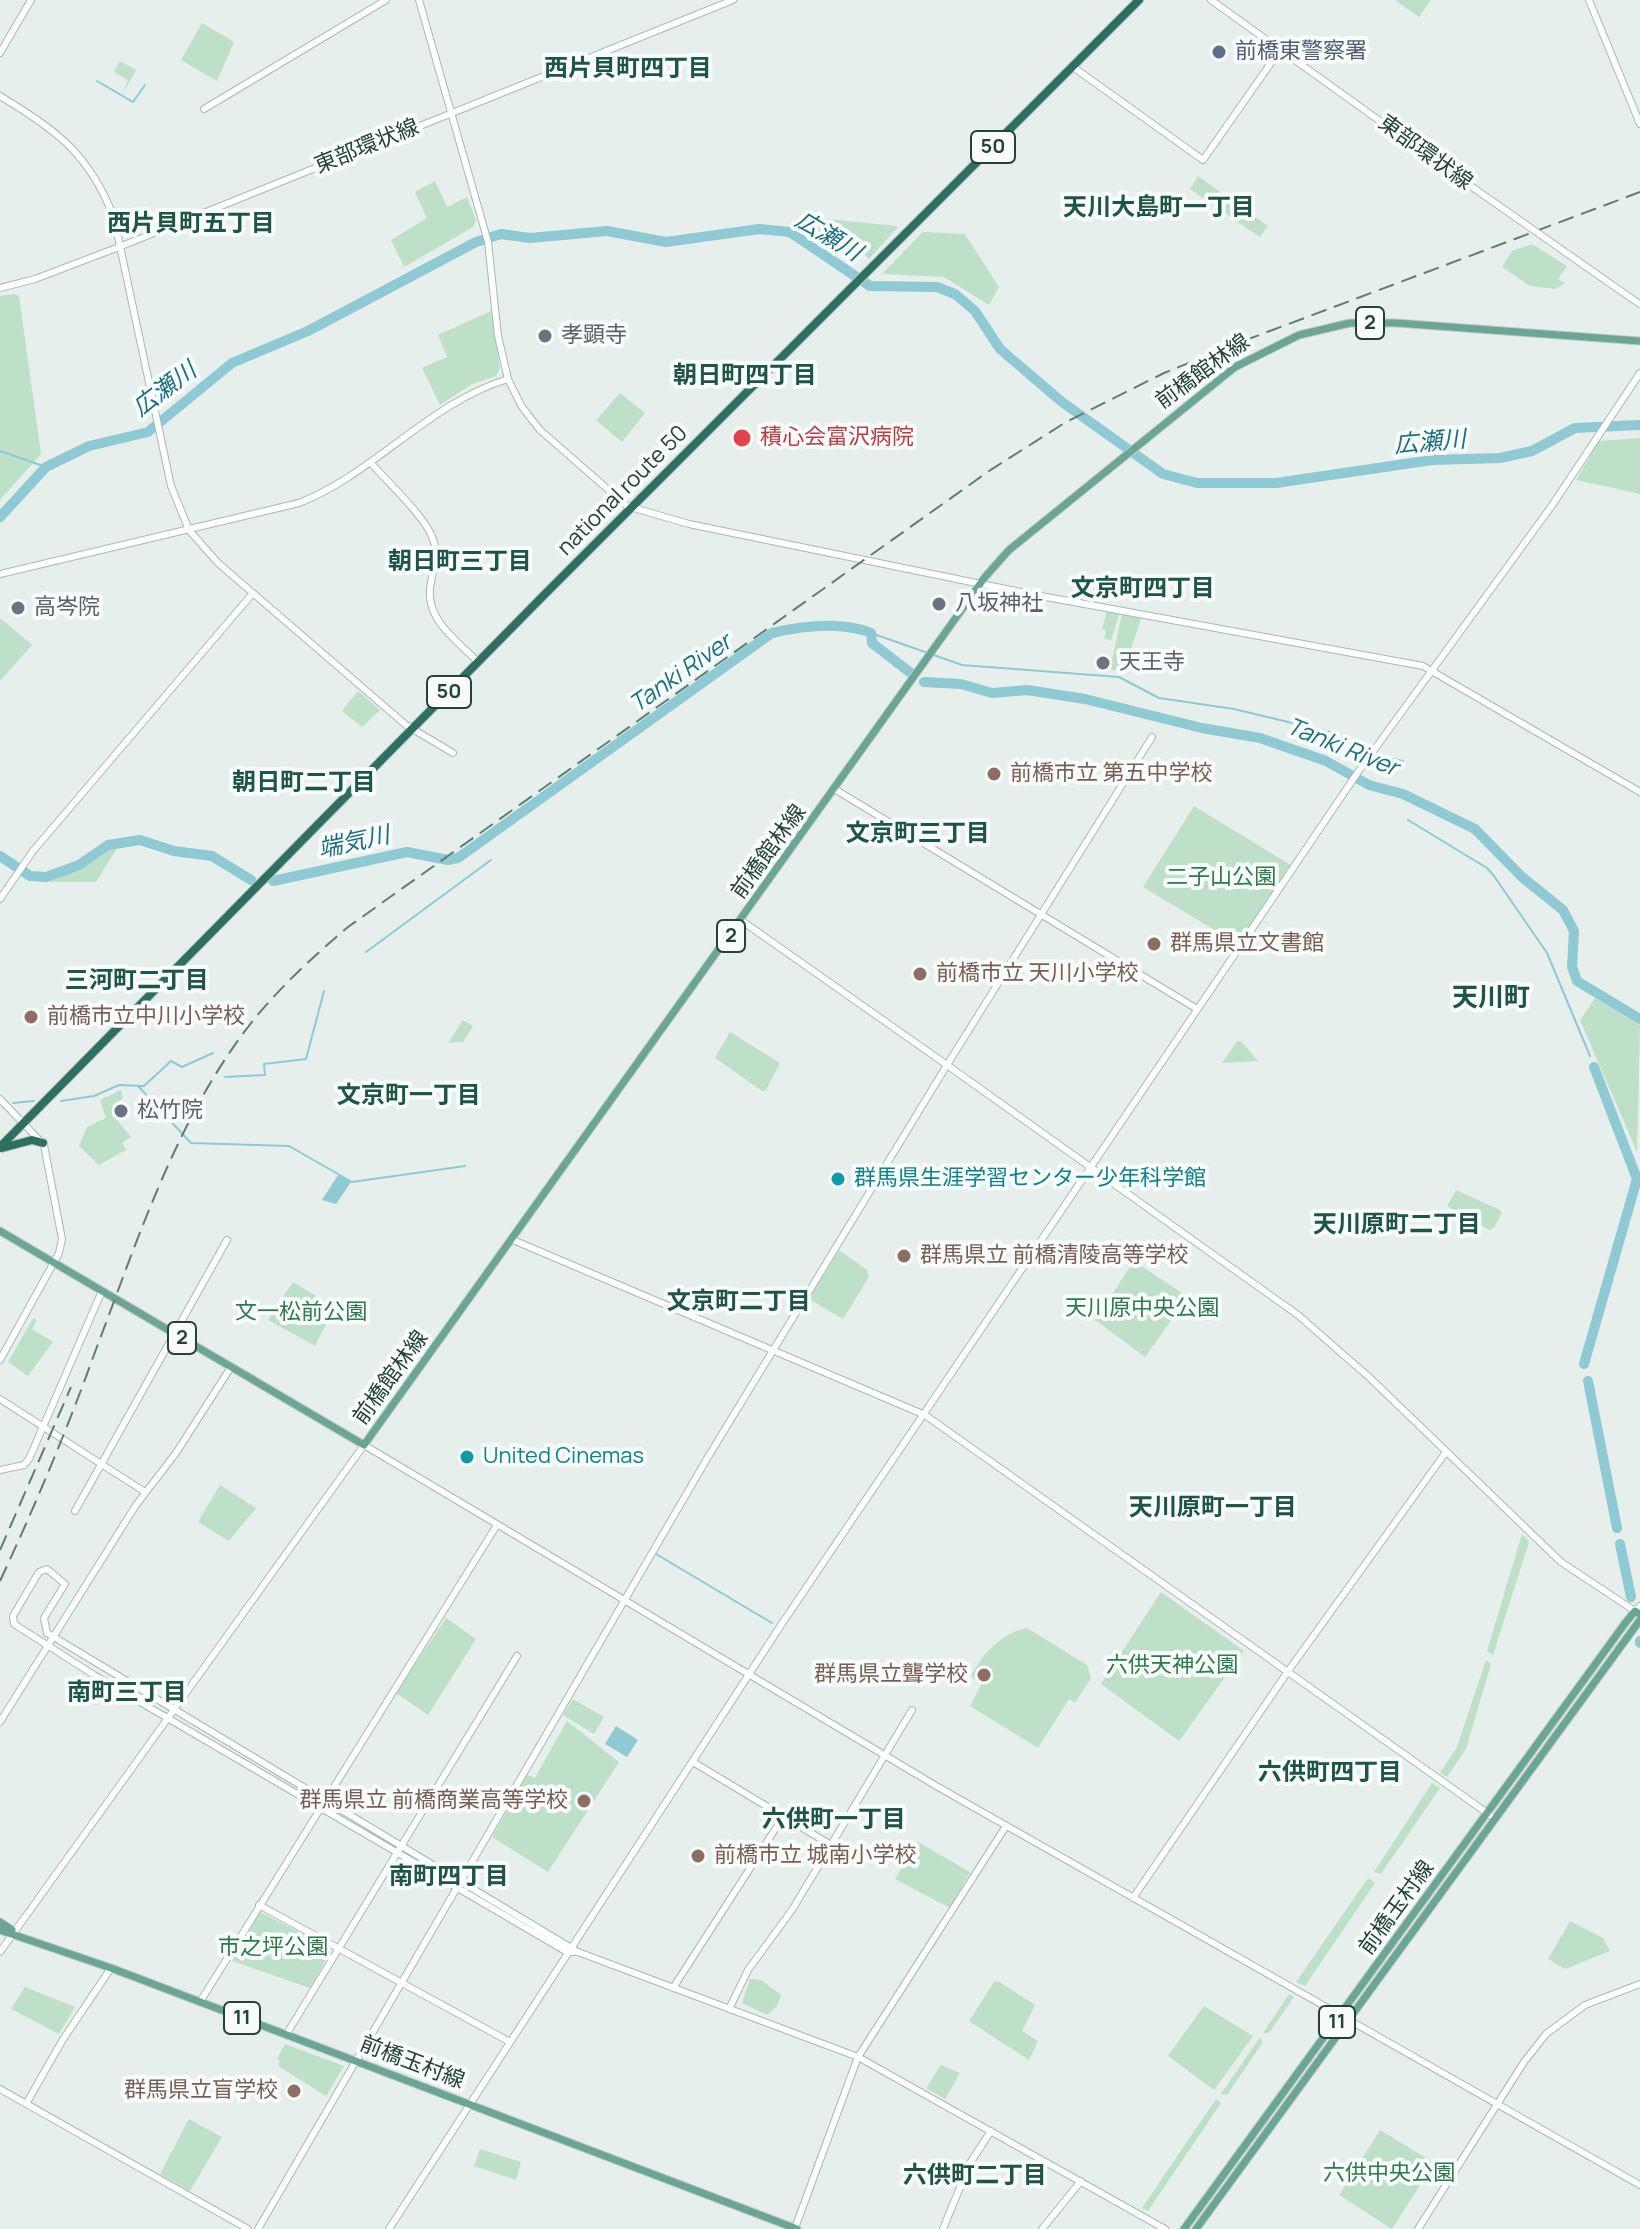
<!DOCTYPE html>
<html>
<head>
<meta charset="utf-8">
<style>
	body { margin:0 }
	canvas { display:block; background:#e6efeb }
</style>
</head>
<body>
<canvas width="1640" height="2229"></canvas>
<script>
const g = document.querySelector('canvas').getContext('2d');
g.lineJoin = 'round';
function fill(path, color) { g.fillStyle = color; g.fill(path, 'evenodd'); }
function stroke(path, color, width, dash) { g.strokeStyle = color; g.lineWidth = width; g.lineCap = dash ? 'butt' : 'round'; g.setLineDash(dash || []); g.stroke(path); }
function label(font, color, halo, rows, align = 'center') {
  g.font = font + ' Manrope,"Noto Sans JP",sans-serif'; g.lineWidth = 8; g.setLineDash([]); g.textBaseline = 'middle'; g.strokeStyle = halo; g.fillStyle = color; for (const [text, x, y, turn = 0] of rows) {
    g.save(); g.translate(x, y); g.rotate((+turn || 0) * Math.PI / 180); g.textAlign = isNaN(turn) ? turn : align; if (halo) g.strokeText(text, 0, 0); g.fillText(text, 0, 0); g.restore();
  }
}
fill(new Path2D(`
	M1395,0H1431L1419,17Z
	M202,23L234,42L217,81L181,60Z
	M120,61L136,70L122,95L128,80L114,72Z
	M1198,176L1268,226L1260,237L1190,189Z
	M435,181L447,207L467,197L476,220L473,227L404,267L391,240L427,218L415,192Z
	M808,217L896,226L898,227L869,259L863,253L854,262L810,230Z
	M923,232L965,234L999,287L989,305L944,277L882,274Z
	M1532,244L1567,266L1558,279L1565,283L1556,289L1530,286L1502,267L1512,251Z
	M15,294L19,296L41,454L0,500V296Z
	M491,311L500,368L496,376L472,384L440,405L422,368L447,357L438,335Z
	M620,393L645,413L622,442L596,420Z
	M1640,438V494L1576,480L1599,441Z
	M1107,611L1119,614L1111,641L1104,638L1106,631L1102,629Z
	M1122,614L1141,618L1123,673L1110,669Z
	M0,618L32,645L0,681Z
	M358,691L380,710L362,727L342,711Z
	M1194,806L1294,867L1241,946L1143,887Z
	M113,845L117,848L96,882H49Z
	M1595,998L1640,1025L1637,1152L1580,1020Z
	M463,1020L473,1026L463,1042L448,1043Z
	M730,1032L780,1063L766,1090L762,1091L715,1058Z
	M1237,1041H1241L1258,1061L1222,1063Z
	M121,1090L123,1098L113,1105V1115L131,1137L122,1143L126,1150L99,1165L79,1146L87,1127L106,1118L100,1100Z
	M1456,1190L1500,1210L1502,1213L1494,1228L1489,1230L1447,1206Z
	M839,1250L867,1270L869,1277L843,1319L809,1299Z
	M1134,1261L1188,1297L1145,1357L1095,1320Z
	M293,1282L335,1307L315,1346L268,1320Z
	M33,1318L37,1320L32,1329L53,1342L28,1376L8,1362Z
	M220,1485L256,1508L229,1541L198,1522Z
	M1522,1534L1529,1542L1493,1655L1487,1651Z
	M1161,1592L1244,1651L1179,1741L1101,1684Z
	M446,1618L476,1639L428,1715L396,1693Z
	M1027,1628L1087,1665L1091,1678L1075,1703L1069,1699L1038,1748L970,1706L981,1685L971,1675C985,1652 1000,1634 1027,1628Z
	M1486,1660L1491,1664L1466,1749L1447,1777L1440,1773L1457,1747Z
	M573,1699L604,1717L594,1734L563,1715Z
	M567,1721L619,1762L548,1872L492,1837L527,1775L535,1778Z
	M1432,1783L1440,1788L1381,1874L1374,1872Z
	M918,1842L970,1872L950,1908L895,1879Z
	M1368,1878L1375,1883L1305,1986L1296,1982Z
	M260,1912L332,1949L310,1988L232,1961Z
	M1570,1921L1603,1938L1610,1951L1565,1969L1548,1959Z
	M750,1979L761,1980L781,1995L777,2006L767,2015L742,2003Z
	M998,1981L1035,2005L1022,2031L1038,2041L1029,2060L969,2021L994,1982Z
	M25,1987L75,2007L59,2034L11,2009Z
	M1289,1994L1294,1997L1269,2033H1263Z
	M1204,2006L1253,2036L1214,2090L1168,2056Z
	M1260,2037L1263,2042L1227,2095L1221,2094Z
	M285,2044L344,2066L326,2096L278,2066L280,2061L277,2059Z
	M941,2065L960,2073L945,2099L926,2088Z
	M1216,2099L1221,2103L1148,2211L1142,2208Z
	M189,2119L222,2137L190,2191L160,2174Z
	M1380,2130L1434,2163L1392,2229L1339,2195Z
	M480,2149L521,2162L516,2180L474,2166Z`), '#bfe0c8');
fill(new Path2D(`
	M338,1175L351,1182L336,1204L322,1200Z
	M616,1726L638,1740L627,1757L605,1744Z`), '#8ec9d4');
stroke(new Path2D(`
	M97,81L133,102L145,85
	M0,451L46,467
	M871,633L962,665L1119,677L1159,698L1234,709L1330,732L1367,754
	M1373,755L1403,761
	M1408,820L1487,868L1494,876L1547,953L1590,1056
	M366,952L491,860
	M225,1077L265,1075L264,1064L306,1059L324,991
	M138,1086L191,1143L289,1146L352,1182L465,1166
	M61,1101L94,1096L119,1085L144,1086L171,1061L182,1067L213,1053
	M13,1103L34,1101
	M656,1554L772,1623`), '#8ec9d4', 2);
stroke(new Path2D(`
	M0,517L46,467L89,446L148,432L232,363L308,331L476,242L501,234L530,238L607,231L666,242L759,229L790,232L870,286L937,287L955,294L975,311L1000,349L1062,402L1163,474L1197,483H1276L1432,460L1500,458L1532,451L1575,428L1640,425
	M924,682L961,684L992,693L1027,690L1085,699L1202,728L1260,738L1326,761L1369,785L1403,794L1475,829L1522,877L1563,910L1574,931L1572,967L1577,981L1640,1019
	M0,856L30,876L46,877L79,865L108,845L140,840L174,851L212,856L251,880
	M273,881L407,852L448,860L458,858L772,633C803,626 841,621 871,633L872,643L912,674
	M1584,1364L1637,1179L1594,1067
	M1588,1381L1617,1528
	M1620,1544L1631,1597
	M1640,1641V1643`), '#8ec9d4', 10);
const secondary = new Path2D(`
	M419,0L488,242L498,336L508,379L522,407L540,430L627,506L689,524L1030,594L1423,666L1640,792
	M1211,0L1475,189
	M1589,0L1640,124
	M0,53L31,0
	M1073,67L1203,160L1280,50
	M0,96C57,130 90,155 114,218L171,486L189,530L218,563L406,725L453,753
	M204,109L386,0
	M0,288L35,279L119,247L733,0
	M1628,296L1640,304
	M371,463C388,483 424,515 433,539C439,554 434,567 431,582C423,618 455,639 478,662
	M0,574L299,503C375,473 429,403 508,379
	M1152,737L947,1065L1298,1315L1370,1378L1561,1562L1635,1611L1640,1606
	M836,790L1197,1009
	M0,899L33,851L253,593
	M0,1099L44,1145L62,1239L59,1253L0,1360
	M513,1240L925,1415L1490,1815
	M0,1399L145,1492
	M0,1470L24,1465L29,1459L102,1291
	M75,1511L227,1240
	M0,1722L136,1505L176,1453L231,1367
	M693,1762L831,1845
	M1133,1898L1291,1667L1446,1452
	M259,1905L510,2042
	M0,1952L364,1445L938,1787L1640,2185
	M578,1952L47,1633L44,1618L65,1584L47,1569L39,1572L13,1616L14,1624L94,1675L567,1952H578L858,2057L1165,2229
	M673,1988L783,1817
	M200,2002L497,1525
	M729,2009L748,1970L792,1910L912,1710
	M286,2035L517,1656
	M0,2089L248,2229
	M26,2104L62,2041L111,1968
	M795,2228L858,2057L1006,1826
	M258,2229L708,1457L947,1065L742,921
	M389,2229L781,1625L1358,772L1553,504L1640,373
	M943,2229L970,2163L991,2131
	M1042,2229L1081,2181
	M1418,2229L1524,2062L1546,2034L1585,2005L1640,1984`);
const primary = new Path2D(`
	M0,1231L364,1445L985,577L1009,550L1235,367L1299,335L1350,323H1396L1640,341
	M0,1922L12,1930
	M0,1930L111,1968L797,2229
	M1184,2229L1626,1622L1635,1611L1640,1614
	M1196,2229L1640,1620`);
const highway = new Path2D(`
	M0,1147L547,592L1139,0
	M2,1148L32,1140L43,1143`);
stroke(secondary, '#a4bbb3', 8);
stroke(primary, '#c2cac8', 9);
stroke(highway, '#c2cac8', 10);
stroke(secondary, '#fff', 6);
stroke(primary, '#6aa596', 7);
stroke(highway, '#2f6f62', 8);
stroke(new Path2D(`
	M0,1550L71,1387
	M0,1581C35,1506 67,1430 95,1352C135,1247 172,1132 239,1039C270,996 308,961 348,927L989,471L1066,422L1164,373L1238,343L1640,192`), '#5f7d75', 2, [16, 8]);
const secondaryBridge = new Path2D(`
	M1475,189L1628,296`);
stroke(secondaryBridge, '#a4bbb3', 8, []);
stroke(secondaryBridge, '#fff', 6);
for (const [x, y, r, color] of [
	[1219,52,8,"#5c6f8a"],
	[545,336,8,"#6b7280"],
	[742,438,10,"#e0444e"],
	[939,604,8,"#6b7280"],
	[18,608,8,"#6b7280"],
	[1103,663,8,"#6b7280"],
	[994,774,8,"#8d6e63"],
	[1154,944,8,"#8d6e63"],
	[920,974,8,"#8d6e63"],
	[31,1017,8,"#8d6e63"],
	[121,1111,8,"#6b7280"],
	[838,1179,8,"#0f9aa8"],
	[904,1256,8,"#8d6e63"],
	[467,1457,8,"#0f9aa8"],
	[984,1675,8,"#8d6e63"],
	[584,1801,8,"#8d6e63"],
	[698,1856,8,"#8d6e63"],
	[294,2091,8,"#8d6e63"]
]) { const dot = new Path2D(); dot.arc(x, y, r, 0, 2 * Math.PI); g.fillStyle = color; g.fill(dot); stroke(dot, '#f7fbf9', 3); }
for (const [x, y, w] of [
	[993,147,44],
	[1370,323,28],
	[449,692,44],
	[731,936,28],
	[182,1338,28],
	[242,2018,36],
	[1337,2022,36]
]) { const box = new Path2D(); box.roundRect(x - w / 2, y - 16, w, 32, 6); g.fillStyle = '#f7fbf9'; g.fill(box); stroke(box, '#24423a', 2); }
label('bold 20px', '#24423a', null, [
	["50",993,147],
	["2",1370,323],
	["50",449,692],
	["2",731,936],
	["2",182,1338],
	["11",242,2018],
	["11",1337,2022]
]);
label('22px', '#4e5e75', '#f7fbf9', [
	["前橋東警察署",1235,52]
], 'left');
label('22px', '#24423a', '#f7fbf9', [
	["東部環状線",367,147,-22],
	["東部環状線",1425,153,36],
	["前橋館林線",1203,372,-36],
	["national route 50",623,491,-45],
	["前橋館林線",769,852,-54],
	["前橋館林線",391,1378,-54],
	["前橋玉村線",1397,1908,-54],
	["前橋玉村線",412,2063,21]
]);
label('22px', '#5b616d', '#f7fbf9', [
	["孝顕寺",561,336],
	["八坂神社",955,604],
	["高岑院",34,608],
	["天王寺",1119,663],
	["松竹院",137,1111]
], 'left');
label('22px', '#be3a42', '#f7fbf9', [
	["積心会富沢病院",760,438]
], 'left');
label('22px', '#785e54', '#f7fbf9', [
	["前橋市立 第五中学校",1010,774],
	["群馬県立文書館",1170,944],
	["前橋市立 天川小学校",936,974],
	["前橋市立中川小学校",47,1017],
	["群馬県立 前橋清陵高等学校",920,1256],
	["群馬県立聾学校",968,1675,"right"],
	["群馬県立 前橋商業高等学校",568,1801,"right"],
	["前橋市立 城南小学校",714,1856],
	["群馬県立盲学校",278,2091,"right"]
], 'left');
label('22px', '#2d7a4b', '#f7fbf9', [
	["二子山公園",1221,878],
	["天川原中央公園",1142,1309],
	["文一松前公園",301,1313],
	["六供天神公園",1172,1666],
	["市之坪公園",273,1948],
	["六供中央公園",1389,2174]
]);
label('22px', '#0d838f', '#f7fbf9', [
	["群馬県生涯学習センター少年科学館",854,1179],
	["United Cinemas",483,1457]
], 'left');
label('bold 24px', '#1f5548', '#f7fbf9', [
	["西片貝町四丁目",628,69],
	["天川大島町一丁目",1159,208],
	["西片貝町五丁目",191,224],
	["朝日町四丁目",745,376],
	["朝日町三丁目",460,562],
	["文京町四丁目",1143,589],
	["朝日町二丁目",304,783],
	["文京町三丁目",918,834],
	["三河町二丁目",137,981],
	["文京町一丁目",409,1096],
	["天川原町二丁目",1397,1225],
	["文京町二丁目",739,1302],
	["天川原町一丁目",1213,1508],
	["南町三丁目",127,1693],
	["六供町四丁目",1330,1773],
	["六供町一丁目",834,1820],
	["南町四丁目",449,1877],
	["六供町二丁目",975,2176]
]);
label('italic 24px', '#1c6f80', '#f7fbf9', [
	["広瀬川",828,237,31],
	["広瀬川",165,390,-37],
	["広瀬川",1430,443,-5],
	["Tanki River",681,674,-35],
	["Tanki River",1342,748,22],
	["端気川",354,843,-12]
]);
label('bold 26px', '#1f5548', '#f7fbf9', [
	["天川町",1491,999]
]);
</script>
</body>
</html>
